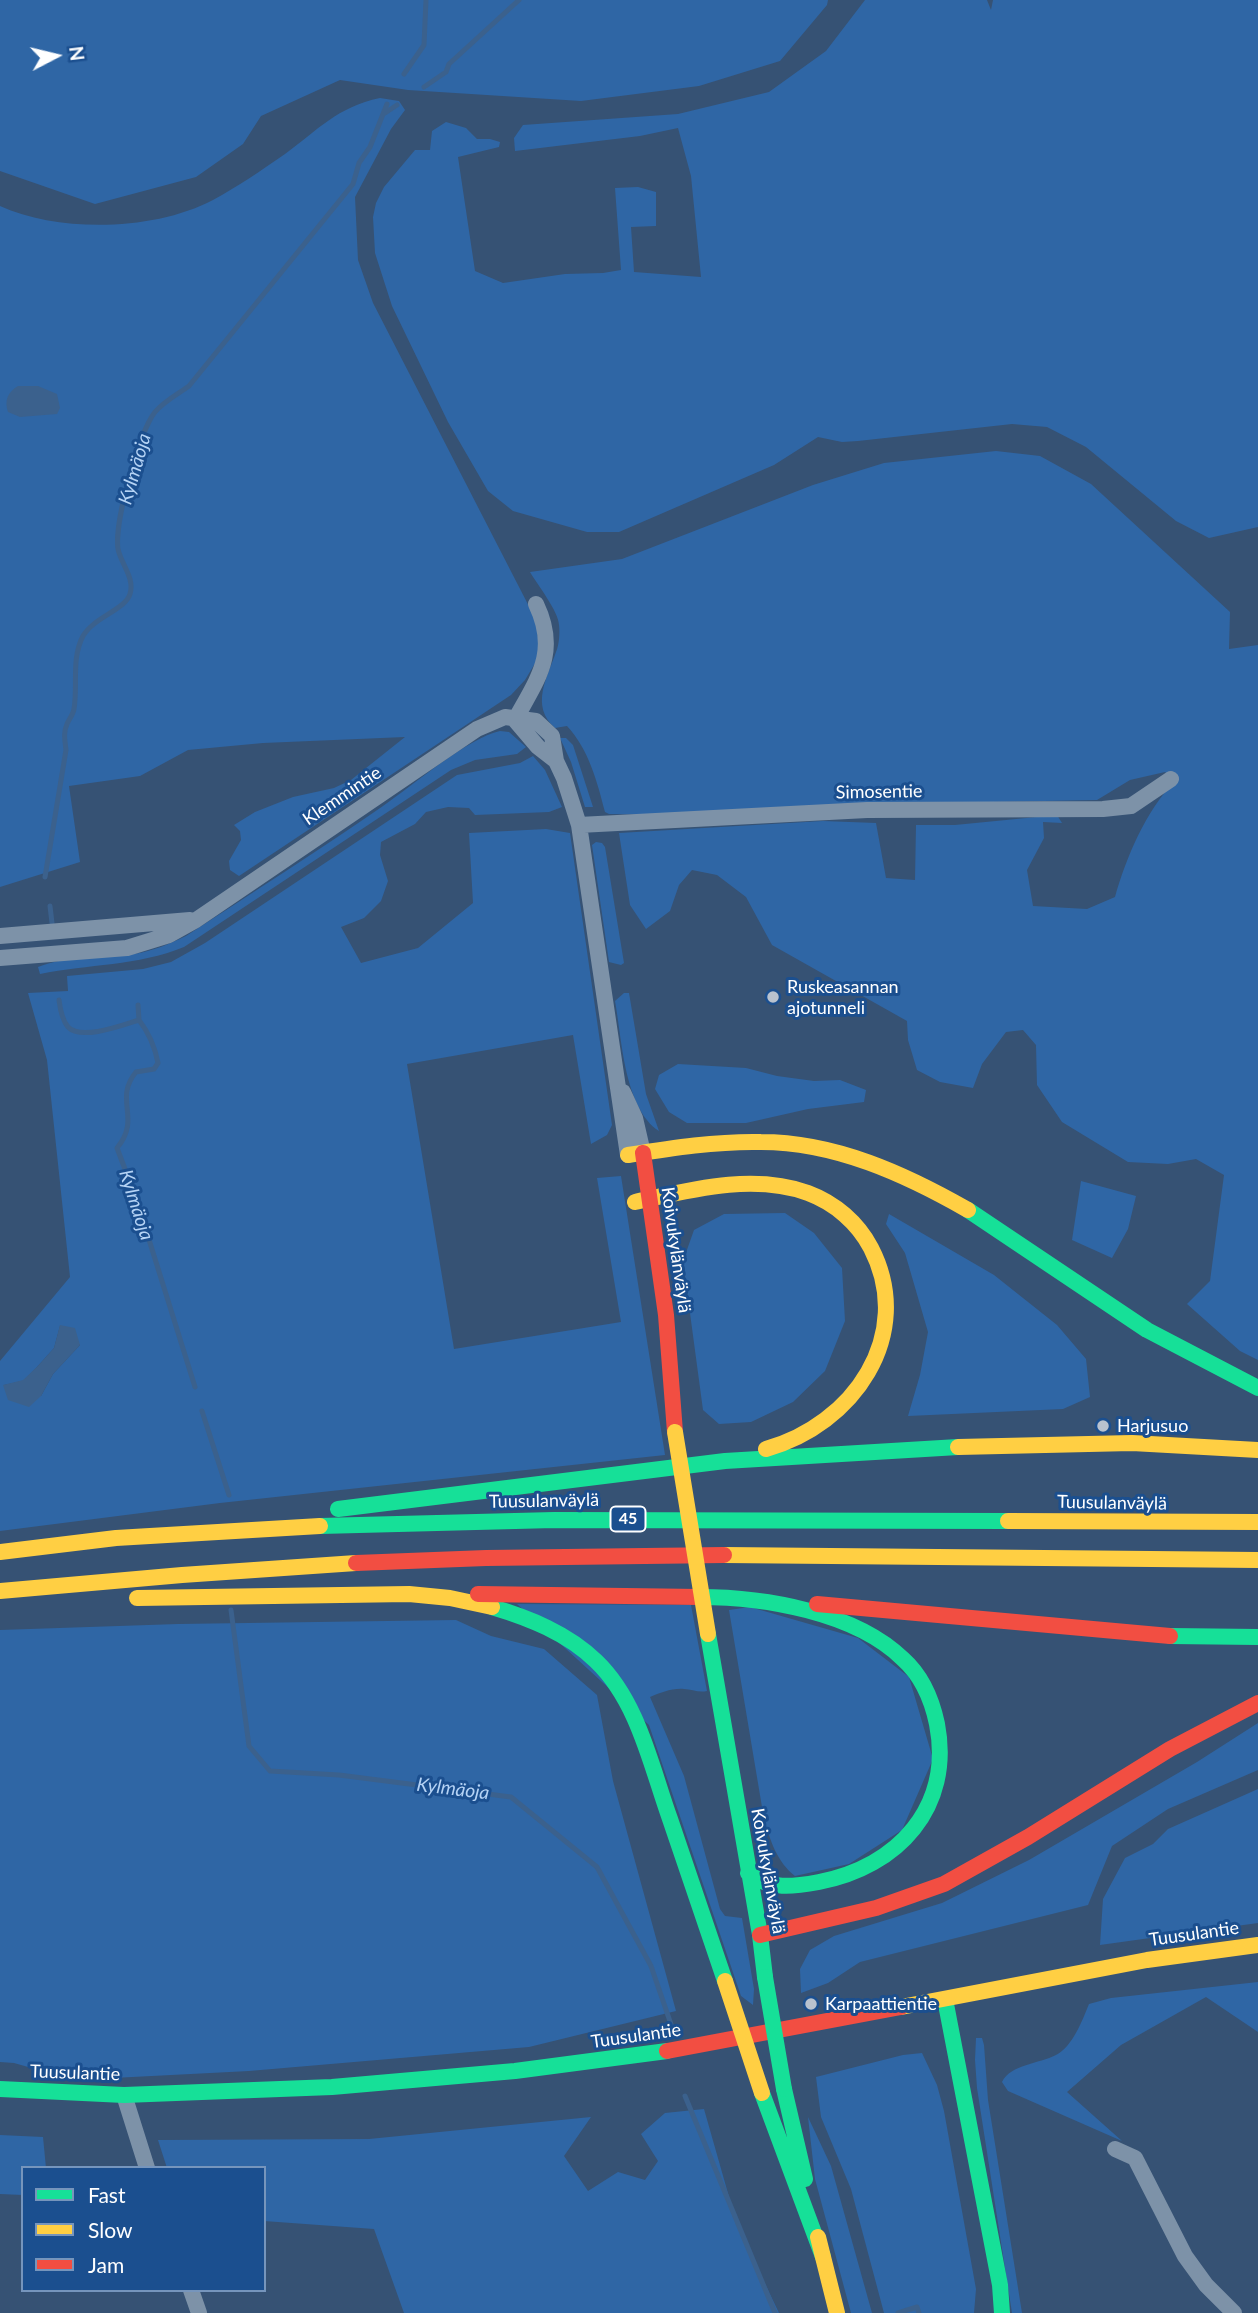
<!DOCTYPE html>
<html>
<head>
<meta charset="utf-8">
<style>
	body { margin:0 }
	#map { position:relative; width:1258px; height:2313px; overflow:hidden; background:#365274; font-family:Lato,sans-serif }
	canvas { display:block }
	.legend { position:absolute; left:21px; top:2166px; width:245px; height:126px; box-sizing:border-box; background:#1b4f8f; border:2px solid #7695bc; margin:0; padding:9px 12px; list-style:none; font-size:21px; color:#fff }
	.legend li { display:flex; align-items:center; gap:14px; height:35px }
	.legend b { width:35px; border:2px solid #7695bc }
	.north { position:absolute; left:21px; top:21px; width:70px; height:70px; -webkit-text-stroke:5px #1b4f8f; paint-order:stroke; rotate:83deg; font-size:19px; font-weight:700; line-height:28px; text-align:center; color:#fff }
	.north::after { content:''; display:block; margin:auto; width:24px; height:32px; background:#fff; clip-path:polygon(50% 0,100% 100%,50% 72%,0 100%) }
</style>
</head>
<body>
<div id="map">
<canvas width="1258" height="2313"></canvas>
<ul class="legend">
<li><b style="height:9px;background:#16e098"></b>Fast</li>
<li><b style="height:9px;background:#ffcf43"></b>Slow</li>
<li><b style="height:9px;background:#f24e42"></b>Jam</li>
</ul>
<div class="north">N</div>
</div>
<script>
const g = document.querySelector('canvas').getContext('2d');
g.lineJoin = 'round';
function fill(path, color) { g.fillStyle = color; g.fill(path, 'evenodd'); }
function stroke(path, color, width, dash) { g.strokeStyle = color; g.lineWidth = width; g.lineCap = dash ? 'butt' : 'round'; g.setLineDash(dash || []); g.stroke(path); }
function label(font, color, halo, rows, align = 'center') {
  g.font = font + ' Lato,sans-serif'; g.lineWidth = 6; g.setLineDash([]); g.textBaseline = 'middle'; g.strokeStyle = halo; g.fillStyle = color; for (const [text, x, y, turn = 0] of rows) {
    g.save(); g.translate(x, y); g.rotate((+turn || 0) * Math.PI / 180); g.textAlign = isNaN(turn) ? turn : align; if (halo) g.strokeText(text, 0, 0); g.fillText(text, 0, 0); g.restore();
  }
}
fill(new Path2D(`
	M0,0H828L827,5L780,61L699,86L581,101L408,90L340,80L261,116L243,144L196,177L95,204L0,171Z
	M865,0H987L991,10L993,0H1258V527L1209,538L1176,521L1086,447L1047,427L1012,424L858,441L842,442L818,437L774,465L619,532H587L513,511L488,491L448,422L392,306L375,253L373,217L376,203L384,187L415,150H430L432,131L446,122L466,128L477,139H490L500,142L499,147L458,157L475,271L503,283L565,274L603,273L621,270L615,188L638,187L656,192V226L631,227L634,272L701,277L691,176L678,128L640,136L515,151L514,138L523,125L678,114L769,92L826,51Z
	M380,98L399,101L405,110L391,129L355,197L358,260L373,303L536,620L540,655L525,680L511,695L239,876L230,870L229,861L241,840L240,831L234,825L255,812L293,797L334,788L351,780L405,737L263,743L188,750L140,776L69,786L80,862L0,887V206C60,233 154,231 213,200C237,187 262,170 285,154C318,130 337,107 380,98Z
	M996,451L1040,456L1091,484L1230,612L1229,649L1258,645V1360L1240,1351L1187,1304L1210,1281L1224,1175L1196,1159L1168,1164L1128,1162L1062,1122L1037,1085L1036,1045L1023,1030L1006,1032L982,1064L973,1088L940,1082L917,1070L908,1040L907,1021L772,945L746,897L717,875L692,870L679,885L670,911L646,929L630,905L619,833L823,821L876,823L886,878L915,880L916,825H955L1057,815L1062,823L1043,822L1044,838L1027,870L1033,906L1087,909L1115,897C1126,858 1146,810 1175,781L1165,772L1130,780L1097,800L835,805L677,815L609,814L605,812C597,781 589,750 567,726L555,728C530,706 547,678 556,652C559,645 560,633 559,625C559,612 537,584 530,572L622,559L813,485L884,463Z
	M500,731L509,732L526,747L517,754L475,760L451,770L184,947C138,966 88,964 40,974L38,967C68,955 102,958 134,954C153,951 169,944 186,936C252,893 318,851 383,806C413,785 468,738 500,731Z
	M560,738H566L573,745L593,807H585L571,762Z
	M533,756L545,770L562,807L549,812L475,815L469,808L448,807L426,812L415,824L381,842L380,855L388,881L381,901L364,918L341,927L361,963L418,948L473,903L469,833L546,829L570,833L612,1125L607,1135L591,1144L573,1035L407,1064L454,1349L621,1322L597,1178L621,1176L665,1455L220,1503L0,1531V1361L70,1277L47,1060L28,993L68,991L67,976L143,969L171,962L205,943L457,775L520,763ZM60,1326L80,1345L53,1374L41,1396L4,1385L23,1381L37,1367L54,1348Z
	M596,842L602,843L605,847L624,963L621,965L609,962L592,845Z
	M624,993H629L646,1094L659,1131C624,1108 622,1039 615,1001Z
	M678,1064L746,1068L777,1076L814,1081L840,1080L866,1090L864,1102L808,1109L746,1123H687L669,1112L655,1089L659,1075Z
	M1081,1181L1136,1196L1128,1229L1112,1258L1072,1240Z
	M785,1213L814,1233L842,1268L845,1321L825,1371L793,1402L751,1422L719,1424L703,1410L683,1261L694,1230L724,1214Z
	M889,1214L994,1275L1057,1325L1086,1359L1090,1397L1063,1409L908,1416L920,1375L928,1332L905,1253L886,1224Z
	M517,1604L691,1605L707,1691C698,1693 692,1689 684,1689C672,1688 660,1693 650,1697L684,1776L720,1909L725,1916L742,1918L754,1989L753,2005L741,1996L649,1725Z
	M750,1607L858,1638L909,1677L933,1759L902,1830L849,1864L795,1876C777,1862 770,1840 764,1819L729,1610Z
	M456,1620L491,1636L544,1649L597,1695L613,1781L676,2011L529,2047L249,2071L74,2080L14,2063L0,2062V1630L178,1624Z
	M1258,1723V1770L1168,1809L1112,1846L1088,1905L860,1962L828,1983L801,1993L800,1969L810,1950L834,1936L942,1903L1029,1860L1197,1762Z
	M1258,1789V1923L1100,1945L1103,1899L1125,1858L1153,1844L1168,1829Z
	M1258,1982V2032L1206,1997L1121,2045L1067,2092L1122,2141L1008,2091L1002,2082C1011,2064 1039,2064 1056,2055C1073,2046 1082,2021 1089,2004L1111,1998Z
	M976,2038H982L984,2045L988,2100L1022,2313H1012L977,2088L975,2060Z
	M922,2053L937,2085L944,2111L976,2289L974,2313H884L851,2189L821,2117L816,2077L903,2055Z
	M704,2109L737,2225L779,2313H404L374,2229L264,2221V2168H167L158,2140L369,2139L591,2117L564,2156L588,2191L618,2172L645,2180L658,2161L641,2134L665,2113Z
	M808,2117L831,2166L872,2313H851L815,2179Z
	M0,2135L43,2137L46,2168H23V2195L0,2194Z`), '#2f66a5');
fill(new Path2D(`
	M18,386H38L57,394L60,408L57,414L20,417L8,412C4,400 8,392 18,386Z
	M60,1325L75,1328L80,1345L53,1374L41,1396L29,1407L8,1400L3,1385L23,1380L37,1367L54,1348Z`), '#3b618d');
stroke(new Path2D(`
	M404,74L424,45L426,0
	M424,87L446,72L449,64L519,0
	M385,113L397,105
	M45,877L66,750C65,741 63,733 67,724C69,719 73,715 74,709C78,685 71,659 83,636C94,617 125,610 130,594C135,578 121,564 118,549C114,523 139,432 155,412C164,401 178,394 189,386L353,184L359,163L370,147L387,104
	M50,906L52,923
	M59,1000C60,1008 62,1020 68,1027C81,1041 123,1025 139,1020C149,1033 155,1047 158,1063L154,1069L136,1072C113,1100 142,1118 117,1148L136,1198L195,1387
	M138,1005L139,1020
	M202,1411L229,1495
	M231,1610L249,1746L270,1771L339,1775L511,1797L597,1867L651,1966L674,2033
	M685,2096L775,2313
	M898,2313L917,2307L919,2313`), '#3b618d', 5);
stroke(new Path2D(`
	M515,720C538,678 559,652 536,604
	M515,720L538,747L556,761
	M579,825L867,810L1103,809L1131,806L1171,779
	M0,936L190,920
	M0,958L127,948L169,935L196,920L477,729L505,717L536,721L552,736L556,761L564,778L579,825L628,1155
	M623,1092L635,1118L643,1153
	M124,2095L147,2168
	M1115,2149L1135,2158L1185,2256L1206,2285L1234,2313
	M191,2290L199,2313`), '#7d92a8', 16);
stroke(new Path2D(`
	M968,1210L1147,1330L1258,1388
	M338,1509L725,1461L958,1447
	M320,1526L554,1520L1008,1521
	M699,1597C764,1597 855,1612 903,1659C921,1675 932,1700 937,1724C953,1807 898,1867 819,1882C792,1887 771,1890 748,1873
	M492,1607C529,1618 567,1633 596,1661C638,1701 651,1766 670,1819C688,1873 707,1927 725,1981
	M708,1634L760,1935L765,1977
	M1170,1636L1258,1637
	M945,1999L1000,2285L1002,2313
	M0,2089L124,2095L332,2087L515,2071L667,2051
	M784,2089L805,2179
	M762,2093L823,2257`), '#16e098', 16);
stroke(new Path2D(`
	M628,1155C672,1148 717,1141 761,1142C835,1142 905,1174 968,1210
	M635,1202C690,1190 753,1173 808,1193C835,1203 858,1223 871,1248C916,1335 853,1425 766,1449
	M958,1447L1132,1443L1258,1450
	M1008,1521L1258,1522
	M0,1552L116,1538L320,1526
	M724,1555L1258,1560
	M0,1591L182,1575L356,1563
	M137,1598L409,1594L450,1598L492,1607
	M901,2007L1147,1960L1258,1945
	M818,2237L837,2313`), '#ffcf43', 16);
stroke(new Path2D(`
	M643,1153L666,1315L675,1432
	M356,1563L486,1558L724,1555
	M478,1594L699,1597
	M817,1604L1170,1636
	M760,1935L876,1908L944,1884L1028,1837L1170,1749L1258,1703
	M667,2051L901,2007`), '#f24e42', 16);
stroke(new Path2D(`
	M765,1977L784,2089`), '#16e098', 16);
stroke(new Path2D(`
	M675,1432L708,1634
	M725,1981L762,2093`), '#ffcf43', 16);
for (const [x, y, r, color] of [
	[773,997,7,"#b9c2ce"],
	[1103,1426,7,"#b9c2ce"],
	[811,2004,7,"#b9c2ce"]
]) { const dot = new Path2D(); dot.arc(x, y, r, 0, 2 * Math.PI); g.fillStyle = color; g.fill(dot); stroke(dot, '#1b4f8f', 2.5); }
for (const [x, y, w] of [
	[628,1519,35]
]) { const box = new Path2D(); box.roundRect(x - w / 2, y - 12.5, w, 25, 5); g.fillStyle = '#1b4f8f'; g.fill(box); stroke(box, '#fff', 2); }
label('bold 16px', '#fff', null, [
	["45",628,1519]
]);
label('18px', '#fff', '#1b4f8f', [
	["Simosentie",879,792,-1],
	["Klemmintie",342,796,-34],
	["Koivukylänväylä",676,1250,82],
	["Tuusulanväylä",544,1501,-1],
	["Tuusulanväylä",1112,1503,1],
	["Koivukylänväylä",768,1871,80],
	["Tuusulantie",1194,1934,-8],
	["Tuusulantie",636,2036,-8],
	["Tuusulantie",75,2073,2]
]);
label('18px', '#fff', '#1b4f8f', [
	["Ruskeasannan",787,987],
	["ajotunneli",787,1008],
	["Harjusuo",1117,1426],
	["Karpaattientie",825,2004]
], 'left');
label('italic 19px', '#b5d3f5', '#1b4f8f', [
	["Kylmäoja",135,469,-74],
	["Kylmäoja",136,1205,72],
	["Kylmäoja",453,1789,7]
]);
</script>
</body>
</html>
